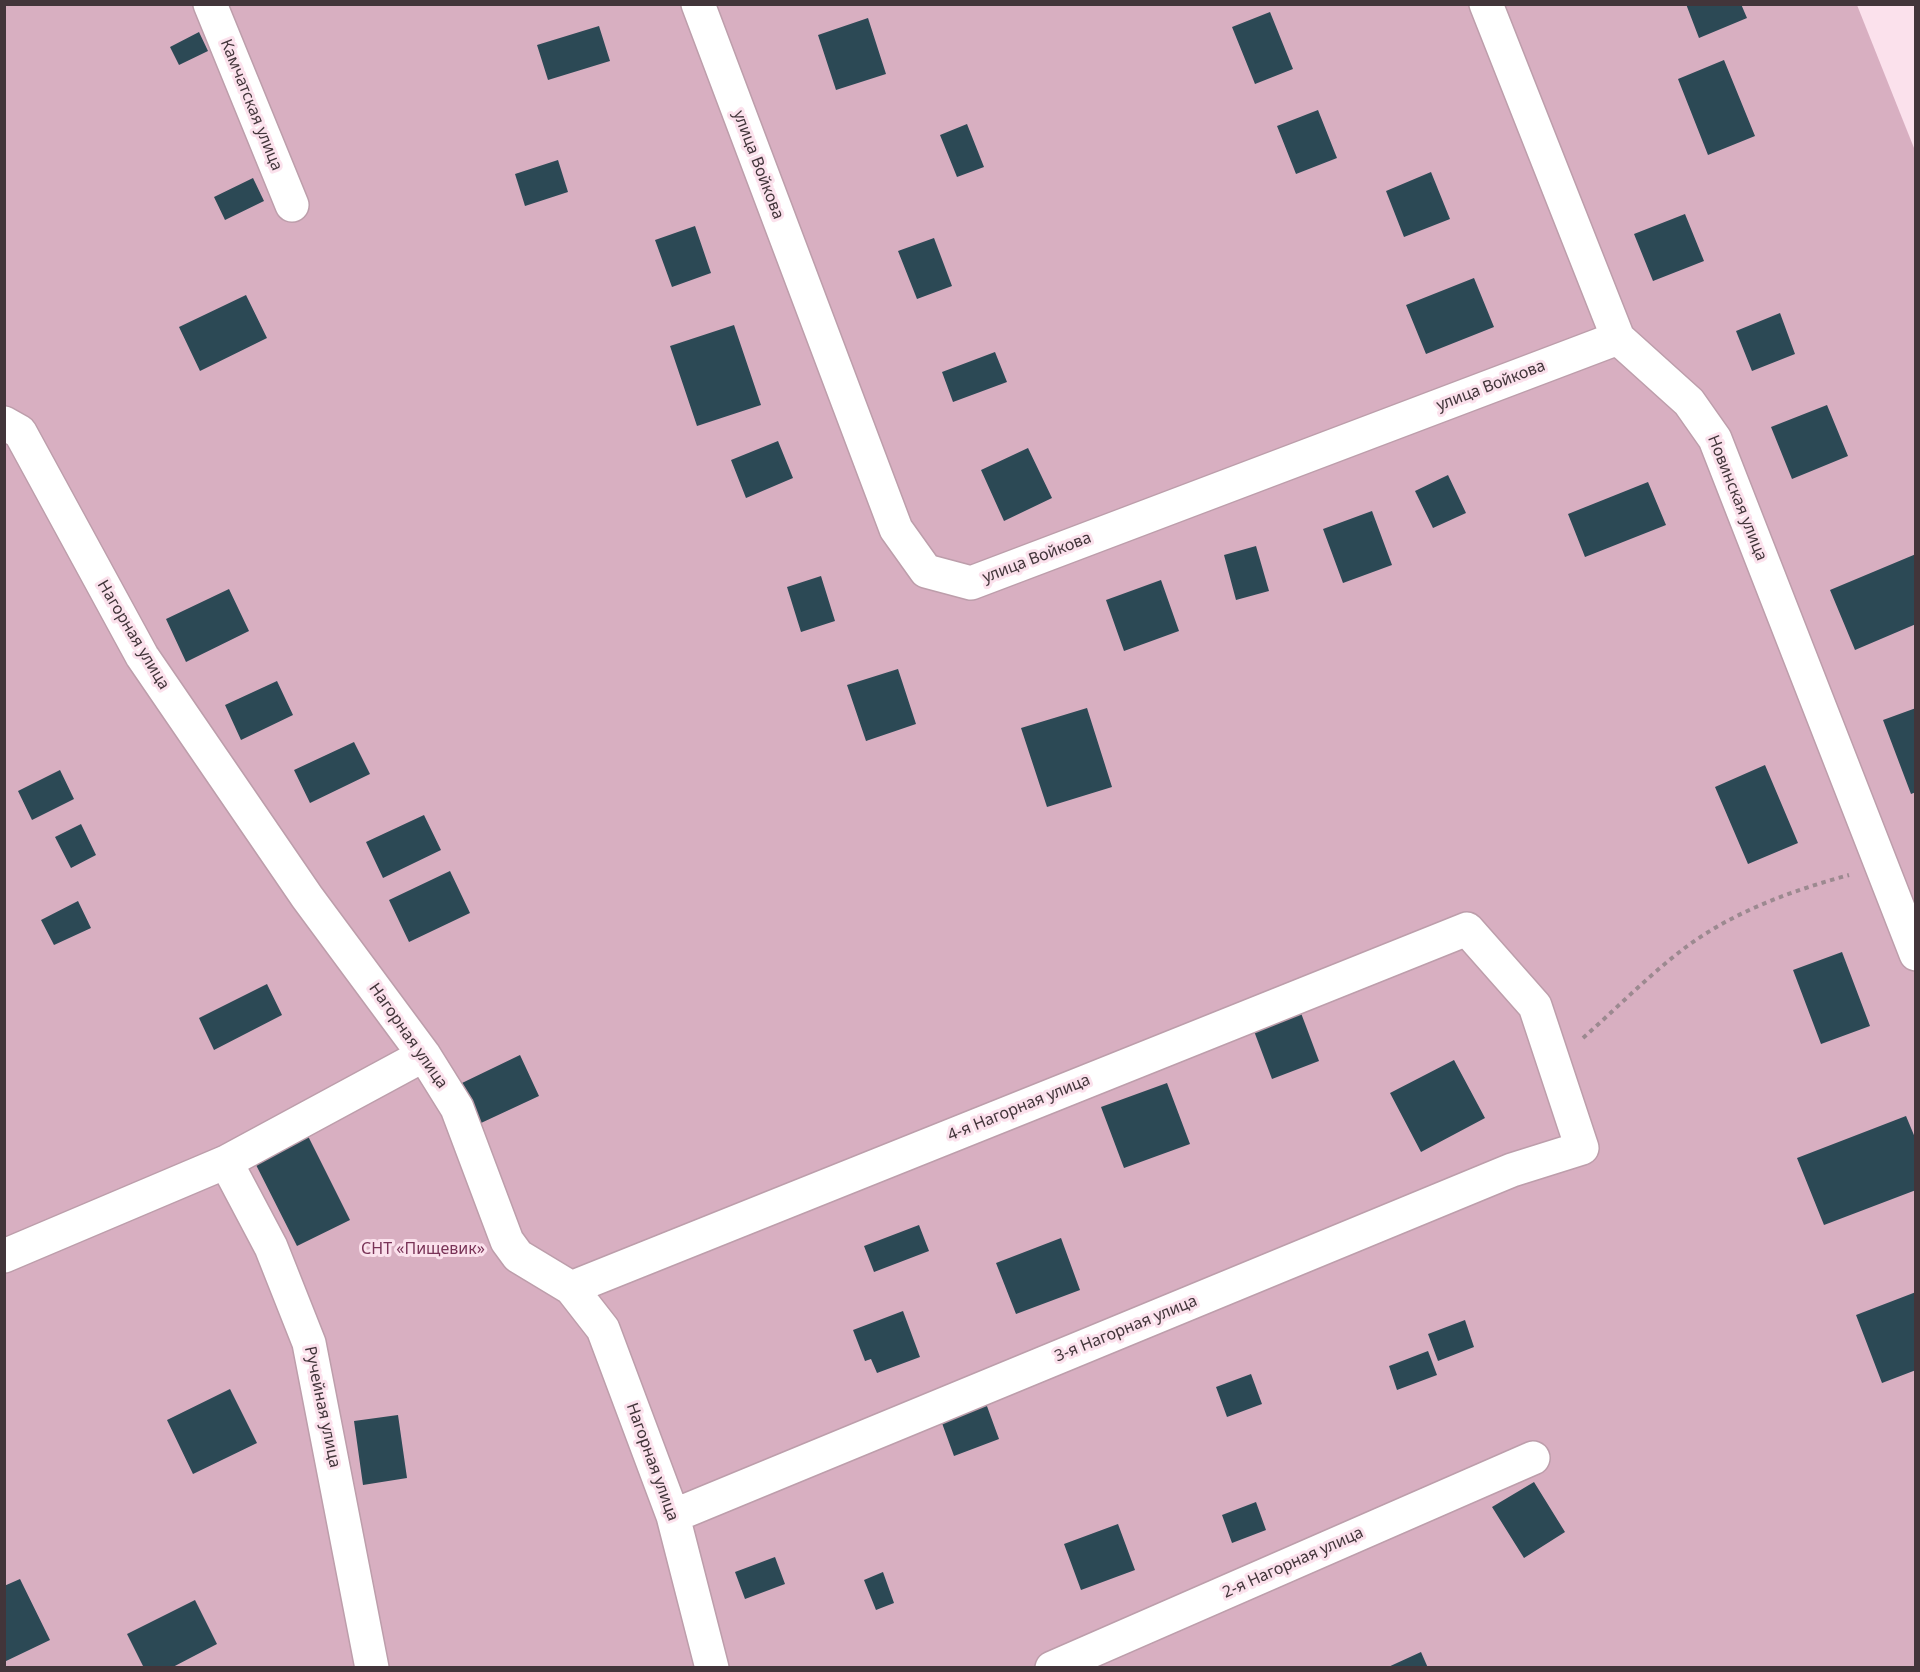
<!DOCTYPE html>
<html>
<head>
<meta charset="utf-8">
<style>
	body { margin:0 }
	#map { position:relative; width:1920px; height:1672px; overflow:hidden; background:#fbe1ec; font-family:"Noto Sans",sans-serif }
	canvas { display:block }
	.frame { position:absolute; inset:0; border:6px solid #42353a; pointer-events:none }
</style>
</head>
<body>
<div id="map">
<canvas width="1920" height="1672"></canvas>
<div class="frame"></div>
</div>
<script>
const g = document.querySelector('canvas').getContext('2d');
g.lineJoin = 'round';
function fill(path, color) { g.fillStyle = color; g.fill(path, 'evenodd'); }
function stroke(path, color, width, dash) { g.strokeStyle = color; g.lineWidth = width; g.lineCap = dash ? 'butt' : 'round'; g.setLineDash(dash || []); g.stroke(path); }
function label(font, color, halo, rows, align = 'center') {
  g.font = font + ' "Noto Sans",sans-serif'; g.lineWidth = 6; g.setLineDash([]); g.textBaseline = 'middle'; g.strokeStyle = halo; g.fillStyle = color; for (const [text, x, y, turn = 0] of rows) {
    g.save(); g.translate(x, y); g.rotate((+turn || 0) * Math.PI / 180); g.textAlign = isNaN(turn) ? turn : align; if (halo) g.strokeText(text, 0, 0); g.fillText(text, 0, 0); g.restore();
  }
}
fill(new Path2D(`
	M5,5H1857L1916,153L1915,1667L5,1668Z`), '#d8afc1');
fill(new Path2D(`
	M1686,4H1741L1747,18L1699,38Z
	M1270,12L1293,69L1255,84L1232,27Z
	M868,18L886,74L836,90L818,35Z
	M599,26L610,61L548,80L537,45Z
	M199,32L208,51L179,65L170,47Z
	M1724,60L1755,136L1708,155L1678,79Z
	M1318,110L1337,158L1296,174L1277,126Z
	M967,124L984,167L957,177L940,135Z
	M558,160L568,192L525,206L515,174Z
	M1431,172L1450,219L1404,237L1386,191Z
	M253,178L264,201L225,220L214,197Z
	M1685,214L1704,261L1653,281L1634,234Z
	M695,226L711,273L672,287L655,240Z
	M934,238L952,286L917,299L898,251Z
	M1474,278L1494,327L1426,354L1406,305Z
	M246,295L267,338L200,371L179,327Z
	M1780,313L1795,354L1752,371L1736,331Z
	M734,325L761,405L697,426L670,346Z
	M995,352L1007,382L953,402L942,372Z
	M1827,405L1848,456L1792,479L1771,427Z
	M778,441L793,478L746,498L731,460Z
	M1028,448L1052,498L1004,521L981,470Z
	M1448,475L1466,513L1433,528L1415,491Z
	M1648,482L1666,525L1585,557L1568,514Z
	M1372,511L1392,565L1343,583L1323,529Z
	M1256,546L1269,591L1236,600L1224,555Z
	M1916,554V624L1855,650L1830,590Z
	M821,576L835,621L801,632L787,587Z
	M1161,580L1179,631L1124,651L1106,600Z
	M229,589L249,631L186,662L166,619Z
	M898,669L916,724L866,741L847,685Z
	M277,681L293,715L241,740L225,705Z
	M1087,708L1112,787L1047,807L1021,728Z
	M1916,708V792L1911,794L1883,720Z
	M354,742L370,774L310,803L294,770Z
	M1765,765L1798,843L1748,864L1715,787Z
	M60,770L74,799L32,820L18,791Z
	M424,815L441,850L383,878L366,842Z
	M81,824L96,855L71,868L55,837Z
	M450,871L470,913L409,942L389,900Z
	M78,901L91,928L54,945L41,920Z
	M1842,952L1870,1026L1821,1044L1793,970Z
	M267,984L282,1015L214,1050L199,1018Z
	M1301,1013L1319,1061L1272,1079L1254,1031Z
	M520,1055L539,1096L481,1123L462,1083Z
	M1454,1060L1485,1118L1421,1152L1390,1093Z
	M1167,1083L1190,1144L1124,1168L1101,1107Z
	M1906,1116L1916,1140V1190L1824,1225L1797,1158Z
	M304,1128L350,1220L297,1246L251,1155Z
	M919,1225L929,1251L874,1272L864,1246Z
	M1061,1238L1080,1290L1016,1314L996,1263Z
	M1916,1292V1370L1882,1383L1856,1315Z
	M903,1311L920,1357L877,1373L871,1359L865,1361L853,1330Z
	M1465,1320L1474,1347L1438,1361L1428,1334Z
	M1428,1351L1437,1375L1397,1390L1389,1366Z
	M1251,1374L1262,1404L1227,1417L1216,1387Z
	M230,1389L257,1443L193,1474L167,1420Z
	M984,1398L999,1439L954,1456L939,1415Z
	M398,1415L407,1478L363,1485L354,1421Z
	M1534,1482L1565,1532L1524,1558L1492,1507Z
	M1256,1502L1266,1530L1232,1543L1222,1515Z
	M1118,1524L1135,1570L1081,1590L1064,1544Z
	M775,1557L785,1584L745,1599L735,1572Z
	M883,1572L894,1603L876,1610L864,1580Z
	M20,1579L50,1640L4,1662V1586Z
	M195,1600L217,1644L171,1668H144L127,1634Z
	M1421,1652L1428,1668H1386Z`), '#2c4955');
const street = new Path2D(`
	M210,4L292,205
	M698,4L896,529L926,571L971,583L1618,338
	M1486,4L1618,338L1689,402L1715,439L1916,954
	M4,423L20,432L142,656L307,897L424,1055L457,1108L507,1241L518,1256L571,1288L603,1329L673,1516L712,1668
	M226,1162L271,1247L309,1343L372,1668
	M4,1256L226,1162L424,1055
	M571,1288L1467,929L1535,1006L1582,1148L1512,1170L673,1516
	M1052,1668L1533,1458`);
stroke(street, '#bd9eab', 36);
stroke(new Path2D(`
	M1583,1038C1617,1008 1650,974 1686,947C1735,911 1791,891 1849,875`), '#9c8990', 4, [4.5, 4.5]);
stroke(street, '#fff', 33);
label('16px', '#42353a', '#fbe1ec', [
	["Камчатская улица",251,105,68],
	["улица Войкова",758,165,69],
	["улица Войкова",1491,386,-21],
	["Новинская улица",1737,498,68],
	["улица Войкова",1037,558,-21],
	["Нагорная улица",133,635,59],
	["Нагорная улица",408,1036,55],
	["4-я Нагорная улица",1019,1108,-22],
	["3-я Нагорная улица",1126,1329,-22],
	["Ручейная улица",322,1407,78],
	["Нагорная улица",652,1462,70],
	["2-я Нагорная улица",1293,1563,-24]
]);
label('16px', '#793357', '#fbe1ec', [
	["СНТ «Пищевик»",423,1249]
]);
</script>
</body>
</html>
